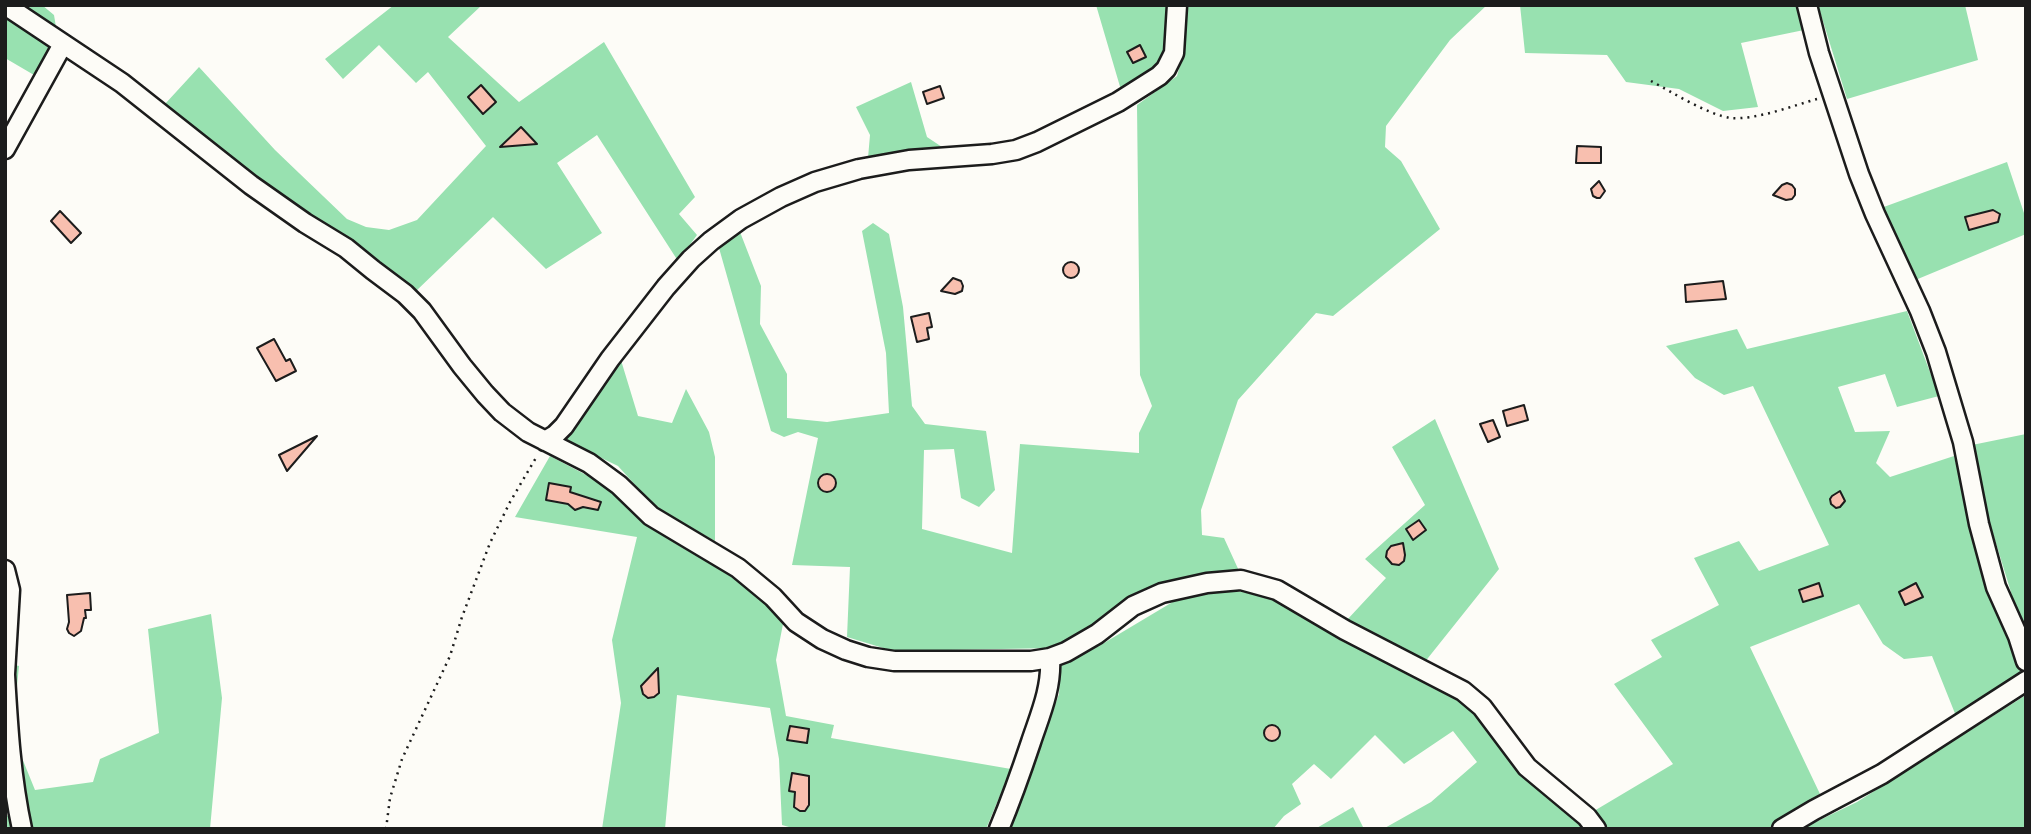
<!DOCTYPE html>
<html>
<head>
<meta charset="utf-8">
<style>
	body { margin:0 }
	#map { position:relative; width:2031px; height:834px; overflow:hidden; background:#fdfcf7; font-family:"Gochi Hand",sans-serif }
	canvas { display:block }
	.frame { position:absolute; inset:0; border:7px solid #1c1c1c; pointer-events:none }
</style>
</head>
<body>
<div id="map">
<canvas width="2031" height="834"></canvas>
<div class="frame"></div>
</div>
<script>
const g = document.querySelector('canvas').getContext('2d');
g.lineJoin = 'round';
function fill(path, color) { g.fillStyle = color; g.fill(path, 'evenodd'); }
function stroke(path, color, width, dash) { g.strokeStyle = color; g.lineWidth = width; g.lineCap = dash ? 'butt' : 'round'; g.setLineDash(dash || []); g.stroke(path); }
fill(new Path2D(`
	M18,5H42L54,15L57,33Z
	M394,5H482L448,37L519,102L604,42L695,197L679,214L697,235L678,261L597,135L557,163L602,233L546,269L493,217L415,292L390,272L298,211L165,104L199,67L275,150L347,219L366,227L389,230L417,220L486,146L428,72L416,83L379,45L343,79L325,59Z
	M1096,5H1168L1167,49L1155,67L1121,90Z
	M1186,5H1487L1450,40L1386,126L1385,147L1401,161L1440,229L1333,316L1316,313L1238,400L1201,510L1202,535L1224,538L1240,573L1181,581L1055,648L893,651L847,637L850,567L792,565L818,438L798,432L784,437L771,431L719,248L740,232L761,286L760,324L787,374V418L827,422L889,413L886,353L862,231L873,223L889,234L903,307L912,406L925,424L986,431L995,490L979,507L961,498L954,449L924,450L922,529L1012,553L1020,444L1139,453V433L1152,406L1140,375L1137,105L1177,76L1184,51Z
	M1520,5H1798L1804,30L1741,43L1758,107L1723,111L1679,89L1626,82L1607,55L1525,53Z
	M1818,5H1965L1978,60L1847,99Z
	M5,16L49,47L34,75L5,58Z
	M911,82L927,137L942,147L868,158L870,135L856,107Z
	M2007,162L2026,219V234L1913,281L1881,208Z
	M1907,311L1939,396L1897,407L1885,374L1838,387L1855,432L1890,431L1876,463L1890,477L1954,456L1991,603L2009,632L2023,675L1956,716L1932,656L1904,659L1883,644L1859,604L1750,647L1820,794L1767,829H1609L1594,811L1673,764L1614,684L1662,657L1651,640L1719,605L1694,558L1739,541L1759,571L1829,545L1753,386L1724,395L1695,378L1666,346L1737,329L1747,349Z
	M620,357L638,416L672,423L686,389L709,432L715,457V541L656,508L618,466L562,439Z
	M1435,419L1499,569L1424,663L1346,621L1386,578L1365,559L1425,505L1392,447Z
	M2026,434V633L2018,615L1983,501L1972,445Z
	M550,456L609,487L652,527L720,563L761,595L783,624L776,660L786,716L834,725L831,738L1011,769L986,829H796L782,825L779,759L770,708L677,695L665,829H602L621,703L612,640L637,537L515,517Z
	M1225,590L1267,595L1453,695L1476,713L1513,767L1568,811L1584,829H1383L1431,802L1477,762L1453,731L1404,764L1375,735L1331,779L1314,764L1292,784L1301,804L1284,816L1273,829H1011L1059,694L1061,663L1099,646L1176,600Z
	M211,614L222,698L210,829H5V817L9,815L5,806V662L19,666L16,696L22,758L35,790L93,782L100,759L159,733L148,629Z
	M2026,695V829H1801L1857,802Z
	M1353,807L1364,829H1315Z`), '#98e1b0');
const building = new Path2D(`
	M1140,45L1146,57L1133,63L1127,52Z
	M481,85L496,102L483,114L468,97Z
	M940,86L944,98L927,104L923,92Z
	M521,127L537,144L500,147Z
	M1577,146L1601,147V163H1576Z
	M1599,181L1605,191L1600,198H1597L1593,196L1591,189Z
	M1787,183L1792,185L1795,189V195L1792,199L1786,200L1773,195L1782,185Z
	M1993,210L2000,214L1998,222L1969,230L1965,217Z
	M60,211L81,233L71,243L51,221Z
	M1063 270a8 8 0 1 1 16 0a8 8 0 1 1-16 0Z
	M953,278L961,281L963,286L962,291L955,294L941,291Z
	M1723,281L1726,299L1686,302L1685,285Z
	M929,313L932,327L927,328L929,339L917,342L911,317Z
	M274,339L286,361L290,359L296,371L276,381L257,348Z
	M1524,405L1528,420L1507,426L1503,411Z
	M1493,420L1500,437L1488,442L1480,424Z
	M317,436L287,471L279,455Z
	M818 483a9 9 0 1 1 18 0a9 9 0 1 1-18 0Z
	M549,483L571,487L570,492L601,502L598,510L583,507L575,510L568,504L546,500Z
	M1840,491L1845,501L1840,507L1836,508L1831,504L1830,499L1832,496Z
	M1419,520L1426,530L1413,540L1406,529Z
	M1403,543L1405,555L1404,561L1399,565L1392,564L1386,557L1387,551L1391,546Z
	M1819,583L1823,596L1803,602L1799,590Z
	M1916,583L1923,597L1905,605L1899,592Z
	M90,593L91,610H85L86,618H84L81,631L74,636L69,633L67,629L69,622L67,595Z
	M658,668L659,693L654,697L648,698L643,694L641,686Z
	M1264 733a8 8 0 1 1 16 0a8 8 0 1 1-16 0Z
	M790,726L809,729L807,743L787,740Z
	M792,773L809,776V805L805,811H800L794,807L795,792L789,791Z`);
fill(building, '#f8bfaf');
stroke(building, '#1c1c1c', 2);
const street = new Path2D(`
	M5,5L122,83L251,185L305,223L346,248L373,270L405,294L422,311L462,366L485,394L502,412L528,432L589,463L619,485L651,516L738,568L773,597L796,622L822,639L846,650L868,657L894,661H1031L1050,658L1066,652L1097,634L1133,606L1162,593L1207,583L1241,580L1277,590L1345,630L1463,691L1482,707L1527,767L1587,817L1596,829
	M1807,5L1819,53L1859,174L1875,214L1920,311L1936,352L1963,442L1979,524L1996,587L2018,636L2026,661
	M5,149L63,44
	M545,441L555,435L564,426L610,359L666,287L691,259L711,241L741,219L781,197L815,182L859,169L909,160L992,154L1016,150L1037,142L1118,102L1159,76L1166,69L1174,53L1177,5
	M5,570L10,590L5,674
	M5,675C8,727 11,778 22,829
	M999,829C1011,800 1021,772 1031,742C1040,715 1052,688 1050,658
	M1782,829L1814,810L1882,774L2026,681`);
stroke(street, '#1c1c1c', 23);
stroke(new Path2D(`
	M1651,81C1672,92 1708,115 1731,118C1756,120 1792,106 1817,99
	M386,829L390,798L402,759L450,656L462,617L490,543L510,502L537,456`), '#1c1c1c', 2.5, [2, 5]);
stroke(street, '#fdfcf7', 18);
</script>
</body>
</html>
